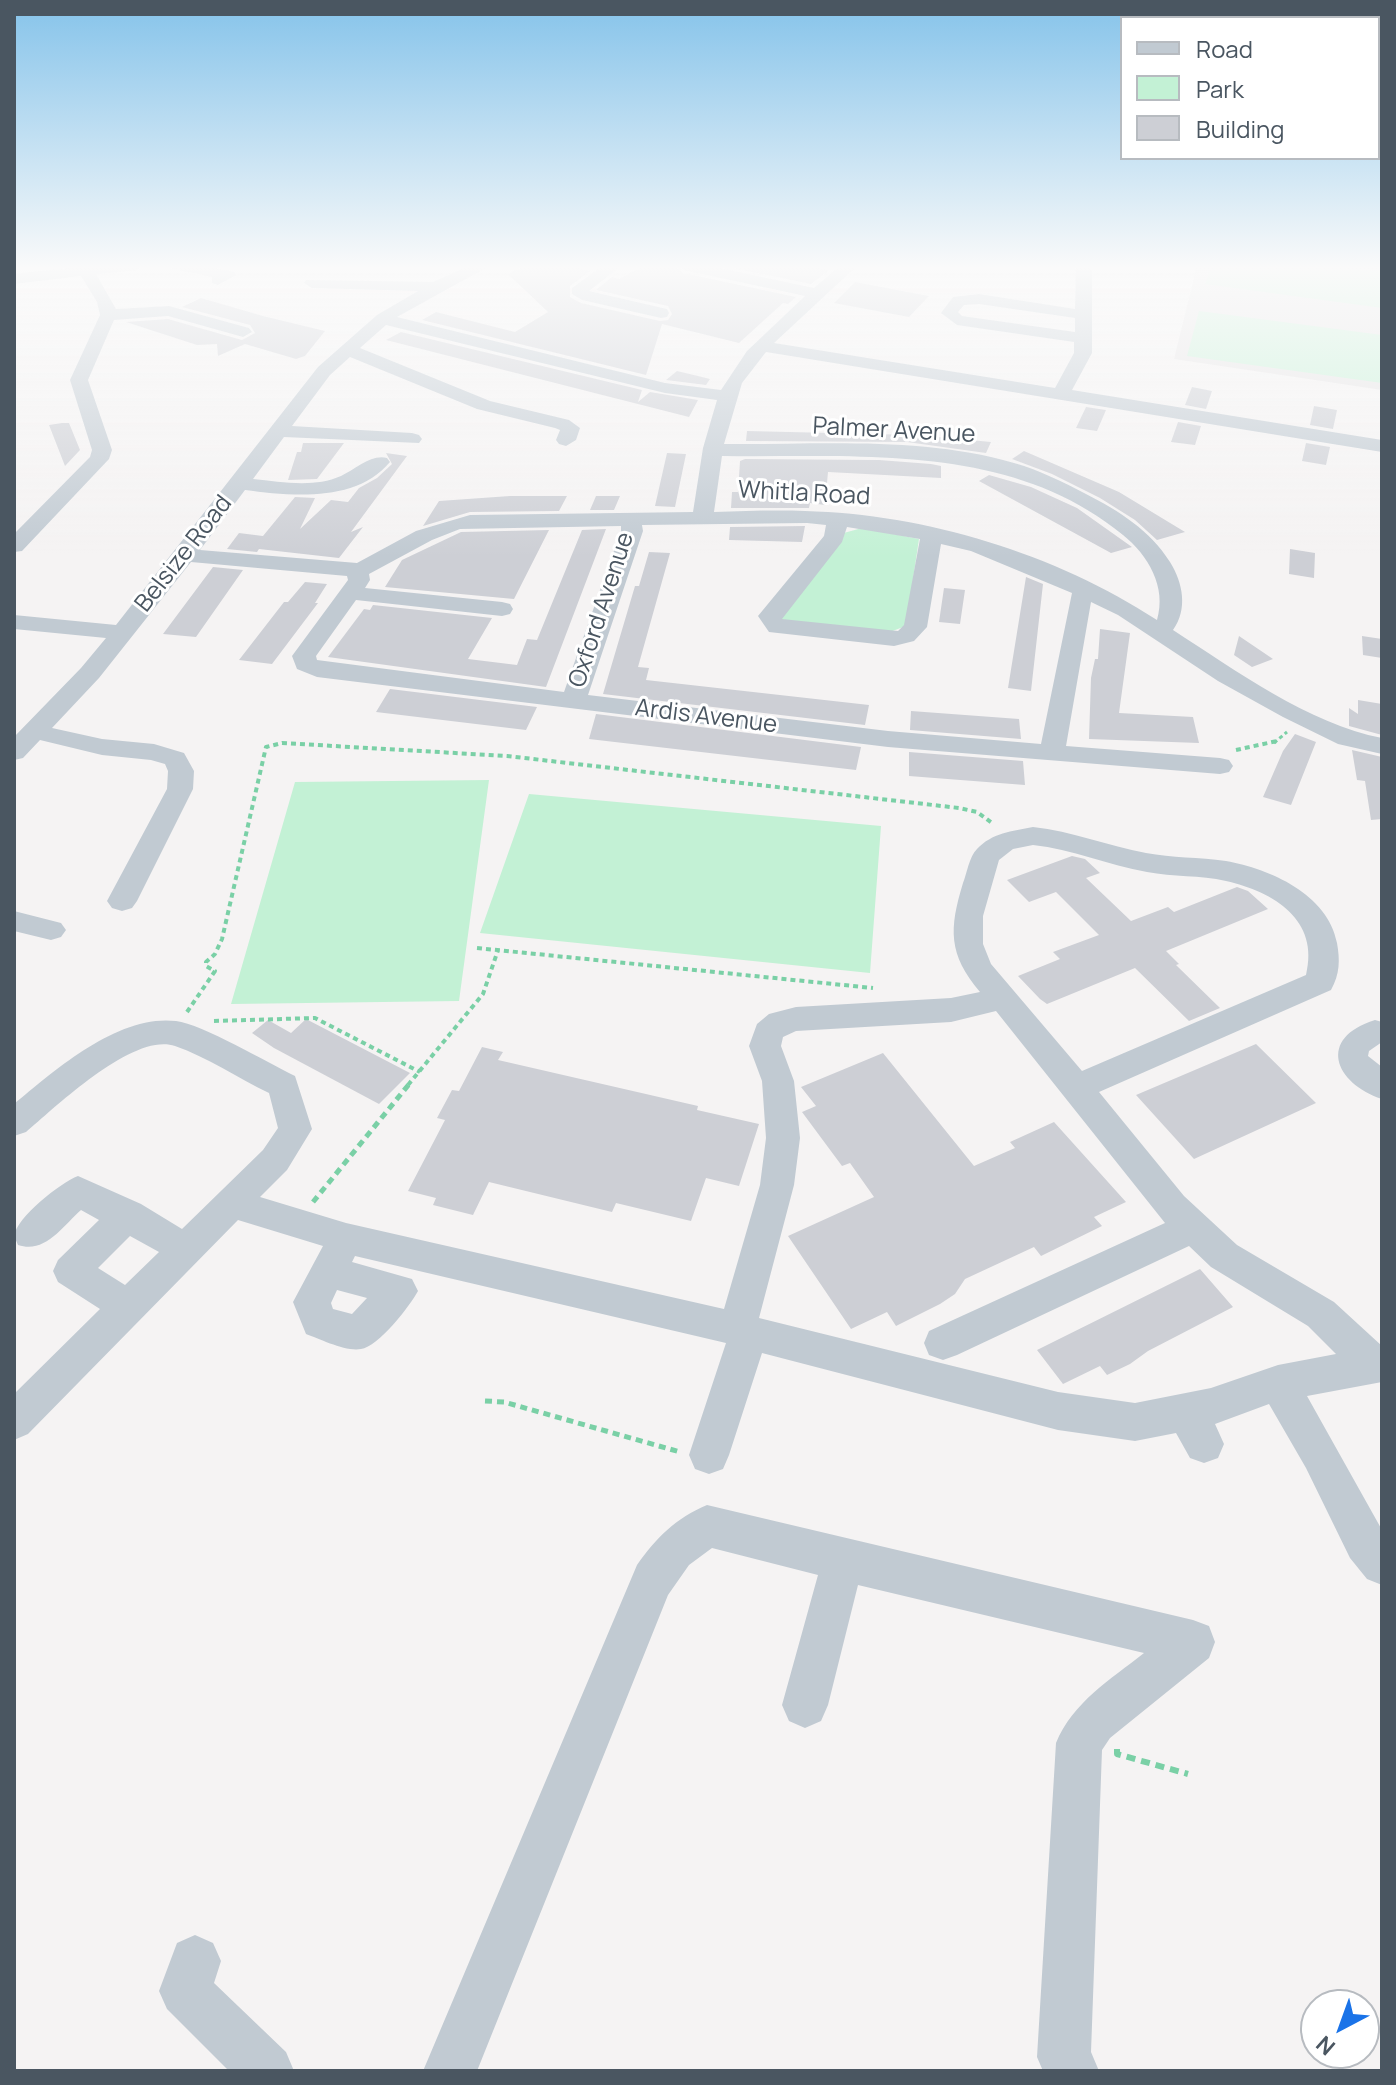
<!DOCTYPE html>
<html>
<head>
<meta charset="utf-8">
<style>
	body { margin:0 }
	#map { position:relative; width:1396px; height:2085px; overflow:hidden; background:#f5f3f3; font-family:Manrope,sans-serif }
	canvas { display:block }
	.frame { position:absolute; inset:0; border:16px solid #4a5661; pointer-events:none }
	.legend { position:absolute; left:1120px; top:16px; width:260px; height:144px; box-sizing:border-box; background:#fff; border:2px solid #b7bbc0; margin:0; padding:10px 14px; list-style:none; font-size:24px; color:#4a5661 }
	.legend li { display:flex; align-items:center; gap:16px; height:40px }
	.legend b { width:40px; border:2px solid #b7bbc0 }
	.north { position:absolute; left:1300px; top:1989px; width:80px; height:80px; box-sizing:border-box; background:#fff; border:2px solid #b7bbc0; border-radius:50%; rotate:221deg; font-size:22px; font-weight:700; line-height:32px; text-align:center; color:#4a5661 }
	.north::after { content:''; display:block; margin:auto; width:28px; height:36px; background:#1a73e8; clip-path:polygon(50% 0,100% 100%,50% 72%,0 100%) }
</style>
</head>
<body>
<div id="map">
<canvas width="1396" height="2085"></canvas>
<div class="frame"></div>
<ul class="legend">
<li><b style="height:10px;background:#c1cad2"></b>Road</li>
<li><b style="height:22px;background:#c3f1d5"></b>Park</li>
<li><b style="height:22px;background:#cdcfd5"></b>Building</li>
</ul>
<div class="north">N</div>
</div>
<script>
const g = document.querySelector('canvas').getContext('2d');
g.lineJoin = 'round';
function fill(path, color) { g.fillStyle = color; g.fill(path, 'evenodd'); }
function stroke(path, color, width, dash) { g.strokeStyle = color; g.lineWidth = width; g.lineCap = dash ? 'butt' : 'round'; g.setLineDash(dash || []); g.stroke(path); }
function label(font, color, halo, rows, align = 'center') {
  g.font = font + ' Manrope,sans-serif'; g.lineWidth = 6; g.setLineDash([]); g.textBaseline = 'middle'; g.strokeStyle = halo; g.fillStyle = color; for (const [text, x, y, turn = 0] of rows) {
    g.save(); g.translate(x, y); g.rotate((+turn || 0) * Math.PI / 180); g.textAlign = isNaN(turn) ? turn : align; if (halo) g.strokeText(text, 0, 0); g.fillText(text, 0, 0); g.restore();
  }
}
fill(new Path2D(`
	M1197,265H1382V390L1174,359Z`), '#e6e4e5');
fill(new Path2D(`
	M1212,265H1325L1382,272V308L1205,284Z
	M1199,311L1382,335V383L1187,356Z
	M862,528L919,539L906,626L887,633L778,619L840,534Z
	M489,780L459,1001L231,1004L295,782Z
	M529,794L881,826L870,973L480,933Z`), '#c3f1d5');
fill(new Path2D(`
	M527,265H566L590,271L570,286V297L581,303L660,321L668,320L672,314L668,306L596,290L612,277L619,279L646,265H673L683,273L796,297L788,304L783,303L739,343L662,324L646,375L422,320L436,312L515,332L548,312L508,274Z
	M719,265H799L829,270L811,284Z
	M855,282L929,296L909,317L834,303Z
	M201,298L263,316L325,331L305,356L296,359L245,344L218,356L217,344L197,345L126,322L168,319L242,340L255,333L250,325L182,307Z
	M401,332L642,390L638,402L650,392L698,400L689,417L386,340Z
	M677,371L698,376L710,379L706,385L666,380Z
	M1192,387L1212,391L1206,409L1185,405Z
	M1314,406L1337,410L1333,429L1310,425Z
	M1086,407L1106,410L1097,431L1076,428Z
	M1178,422L1201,426L1195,445L1171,442Z
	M62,423H69L80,450L65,466L49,425Z
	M747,431L917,435L991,442L986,453L907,442L746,441Z
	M303,443H344L317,479L288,480L297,452H301Z
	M1306,443L1330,447L1326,465L1302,461Z
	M1024,451L1119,492L1185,532L1157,540L1135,520L1100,498L1052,474L1012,459Z
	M386,453L407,456L351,532L363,527L339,558L259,549L257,552L227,549L239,533L263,536L295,497L315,498L300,529L331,500L348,502L359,488L377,478L392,464Z
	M667,453L686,454L675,507L655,506Z
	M745,459L879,460L931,464L941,466V478L828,472L825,505L810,503L809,508H731L732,492H738L740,461Z
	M989,475L1031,487L1077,508L1132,547L1111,553L979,481Z
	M510,496H567L559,511L470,512L423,526L439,501Z
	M596,496H620L614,510H590Z
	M805,526L802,542L729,540L730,527Z
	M606,529L546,687L328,657L364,609L370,610L373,605L492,618L468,659L517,665L527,639L537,640L582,530Z
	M549,530L514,599L385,587L402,560L461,532Z
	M1290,549L1315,553L1314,578L1289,574Z
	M649,552L670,553L638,667L649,668L646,680L869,705L865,725L603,694L635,586H639Z
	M213,567L243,570L196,637L163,634Z
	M1026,577L1043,584L1031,691L1008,688Z
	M305,582L327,584L315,603H318L272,664L239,660L284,602H288Z
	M944,588L965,590L960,624L939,622Z
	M1100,629L1130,633L1119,713L1193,717L1199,743L1089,739L1091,678L1095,659H1098Z
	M1239,636L1273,659L1252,667L1234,655Z
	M1362,636L1382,639V658L1363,655Z
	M390,689L537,707L526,730L376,712Z
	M1358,700L1382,704V735L1349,726V708L1358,714Z
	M911,711L1019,719L1021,739L910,730Z
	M596,714L861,747L856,770L589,739Z
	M1295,734L1316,742L1291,805L1263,797L1283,751Z
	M1352,750L1382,757V819L1371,820L1365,781L1357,780Z
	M909,752L1023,761L1025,785L909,776Z
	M1072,856L1085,859L1100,873L1086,878L1131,921L1168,907L1174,912L1237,887L1248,891L1268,909L1166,951L1179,964L1176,965L1220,1008L1189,1021L1135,968L1047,1004L1040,999L1018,976L1060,959L1053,952L1099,935L1056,892L1029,902L1007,880Z
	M306,1019L410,1073L379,1104L274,1048L252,1033L268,1020L291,1033Z
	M1256,1044L1316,1103L1194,1159L1136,1095Z
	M482,1047L503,1052L498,1060L698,1106L697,1110L759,1124L739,1186L706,1178L691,1221L616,1203L612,1212L489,1182L473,1215L433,1205L436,1198L408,1191L445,1120L437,1118L452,1090L459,1091Z
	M883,1053L974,1166L1015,1148L1010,1142L1054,1122L1126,1202L1094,1217L1102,1226L1041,1256L1034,1247L965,1279L955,1294L940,1304L896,1326L887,1312L851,1329L788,1236L874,1197L850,1163L842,1166L802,1112L816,1106L801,1087Z
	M1200,1269L1233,1307L1148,1351L1130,1364L1107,1375L1100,1366L1063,1384L1037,1350Z`), '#cdcfd5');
stroke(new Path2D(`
	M1274,743L1287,732`), '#7ad0a6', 3, [4, 3]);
stroke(new Path2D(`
	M1236,750L1277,741
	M477,948L873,988
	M187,1012L215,971L206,966V962L215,954L222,939L266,747L282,743L507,756L959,808L977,812L992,823
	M214,1021L315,1018L420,1072
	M408,1085L483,994L498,950`), '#7ad0a6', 4, [5, 4]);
stroke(new Path2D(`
	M313,1202L410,1083
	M485,1401L504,1402L680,1452`), '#7ad0a6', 5, [7, 5]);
stroke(new Path2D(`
	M1117,1749V1754L1188,1774`), '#7ad0a6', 6, [9, 6]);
fill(new Path2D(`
	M97,265H145L137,270L96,274L116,309L169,306L249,328L252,332L243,337L168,316L114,320L88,380L112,450L109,459L22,551L14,552V534L90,457L92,450L70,380L100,315L97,302L81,276L14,284V274Z
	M168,265H200L234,272L236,275L218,285L212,283V277L170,268Z
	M471,265H491L397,317L665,383L721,390L747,351L805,296L684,270L676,265H705L814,288L841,265H858L774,343L1055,388L1074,353V342L957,325L941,313L953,297L979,294L1075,309L1076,265H1092V353L1072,390L1382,440V452L766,352L742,383L724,444C819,445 921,436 1014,463C1039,470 1063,482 1086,494C1119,511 1150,530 1170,562C1183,583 1188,609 1173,630C1235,670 1309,724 1382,738V754L1338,744L1283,717L1218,681L1118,615L1091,602L1066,746L1220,758L1229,760L1233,766L1229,772L1220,774L888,747L317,677L297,669L292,656L348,580L347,576L191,562L99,678L52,728L102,739L154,744L184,753L194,771L193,789L137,901L132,908L122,911L112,908L107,901L167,789L168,771L165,764L151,760L102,755L40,740L23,758L14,760V737L81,668L106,638L14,629V615L116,625L318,367L377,315L418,291L312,288L304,283L306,280L433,282ZM979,304L1075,318V332L962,316L958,312L964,305ZM386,325L665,393L717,400L703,448L693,512L470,515L416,531L357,563L200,550L245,490C291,496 356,503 390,462L387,458C371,454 356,469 341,476C314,488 282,482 253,479L284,437L419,443L422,439L419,435L412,433L292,426L330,375L350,357L477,409L555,428L560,430L556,440L559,444L566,446L576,440L580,428L569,420L490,401L360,348ZM722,456C859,458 1010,442 1123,535C1148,555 1167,587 1157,620C1056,554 926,514 805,511C775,510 744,511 714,512ZM807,523L826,525L824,536L758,616L769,632L894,646L914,641L927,627L941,544L971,551L1072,593L1041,744L888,731L588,695L643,531L642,525ZM621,526V531L564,692L317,660L316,656L356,600L502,616L510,614L513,609L510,604L502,602L365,588L370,580L369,574L432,540L460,529ZM847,527L920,539L904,625L898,631L782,619L842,542Z
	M604,265L621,266L589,291L667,309L669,313L667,317L661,318L582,300L572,294V288Z
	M1033,827C1072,831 1108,846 1146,853C1172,858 1199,857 1226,861C1270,869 1328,894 1337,943C1340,960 1340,974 1331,990L1099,1092L1184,1196L1237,1245L1334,1302L1382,1346V1382L1307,1396L1382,1530V1585L1367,1579L1350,1558L1306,1468L1269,1404L1215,1424L1224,1444L1218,1458L1204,1463L1190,1458L1176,1433L1135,1441L1058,1430L762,1353L729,1455L723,1469L709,1474L695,1469L689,1455L726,1343L355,1256L352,1262L412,1279L418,1291C410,1306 378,1347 361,1349C346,1352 320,1339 306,1334L293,1302L323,1246L238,1220L28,1434L14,1440V1394L100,1309L58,1282L53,1271L58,1260L99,1220L81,1210C62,1227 45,1254 18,1245L14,1236C17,1217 60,1183 78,1176L141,1204L182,1229L263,1150L278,1128L269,1093C238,1078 207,1057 175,1046C133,1032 56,1107 26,1132L14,1136V1104C55,1070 118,1014 176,1021C202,1024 268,1063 295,1076L312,1129L287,1170L260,1197L346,1223L724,1309L760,1185L766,1138L762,1081L749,1046L757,1024L769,1014L796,1007L951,998L980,992C948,954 949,929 963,883C967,873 969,857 977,849C992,833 1012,831 1033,827ZM1033,845C1072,849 1108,865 1147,872C1173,877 1200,875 1226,881C1274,892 1320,920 1306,975L1082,1071L991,964L983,944V916L999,860L1013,849ZM996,1011L1165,1223L929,1331L924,1343L929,1355L943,1360L957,1355L1189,1246L1211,1267L1308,1326L1336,1354L1278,1365L1211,1388L1135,1403L1058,1392L759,1318L794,1185L800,1138L794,1081L781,1046L783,1037L796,1031L951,1022ZM130,1236L159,1252L125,1285L98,1268ZM337,1290L367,1298L352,1314L333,1309L331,1303Z
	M14,911L61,923L66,930L61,937L51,940L14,931Z
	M1375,1020L1382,1022V1042L1369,1051L1368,1056L1382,1067V1099C1334,1083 1317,1038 1375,1020Z
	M707,1505L1193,1620L1209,1626L1215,1642L1209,1658L1110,1738L1102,1750L1091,2052L1099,2071H1043L1037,2057L1056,1743C1073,1702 1110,1680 1144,1653L858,1585L828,1705L821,1721L805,1728L789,1721L782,1705L818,1575L712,1548L689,1565L668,1595L477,2071H423L637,1565C656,1538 676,1518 707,1505Z
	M195,1935L213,1943L221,1961L214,1983L286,2052L294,2071H229L167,2009L159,1991L177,1943Z`), '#c1cad2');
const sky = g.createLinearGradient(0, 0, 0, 557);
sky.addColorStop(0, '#85c3ea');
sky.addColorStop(0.48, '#fafafa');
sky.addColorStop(1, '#fafafa00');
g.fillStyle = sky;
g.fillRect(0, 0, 1396, 557);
label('24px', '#4a5661', '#fff', [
	["Palmer Avenue",894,431,3],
	["Whitla Road",804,494,3],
	["Belsize Road",184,554,-52],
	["Oxford Avenue",602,610,-72],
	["Ardis Avenue",706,717,7]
]);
</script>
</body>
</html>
